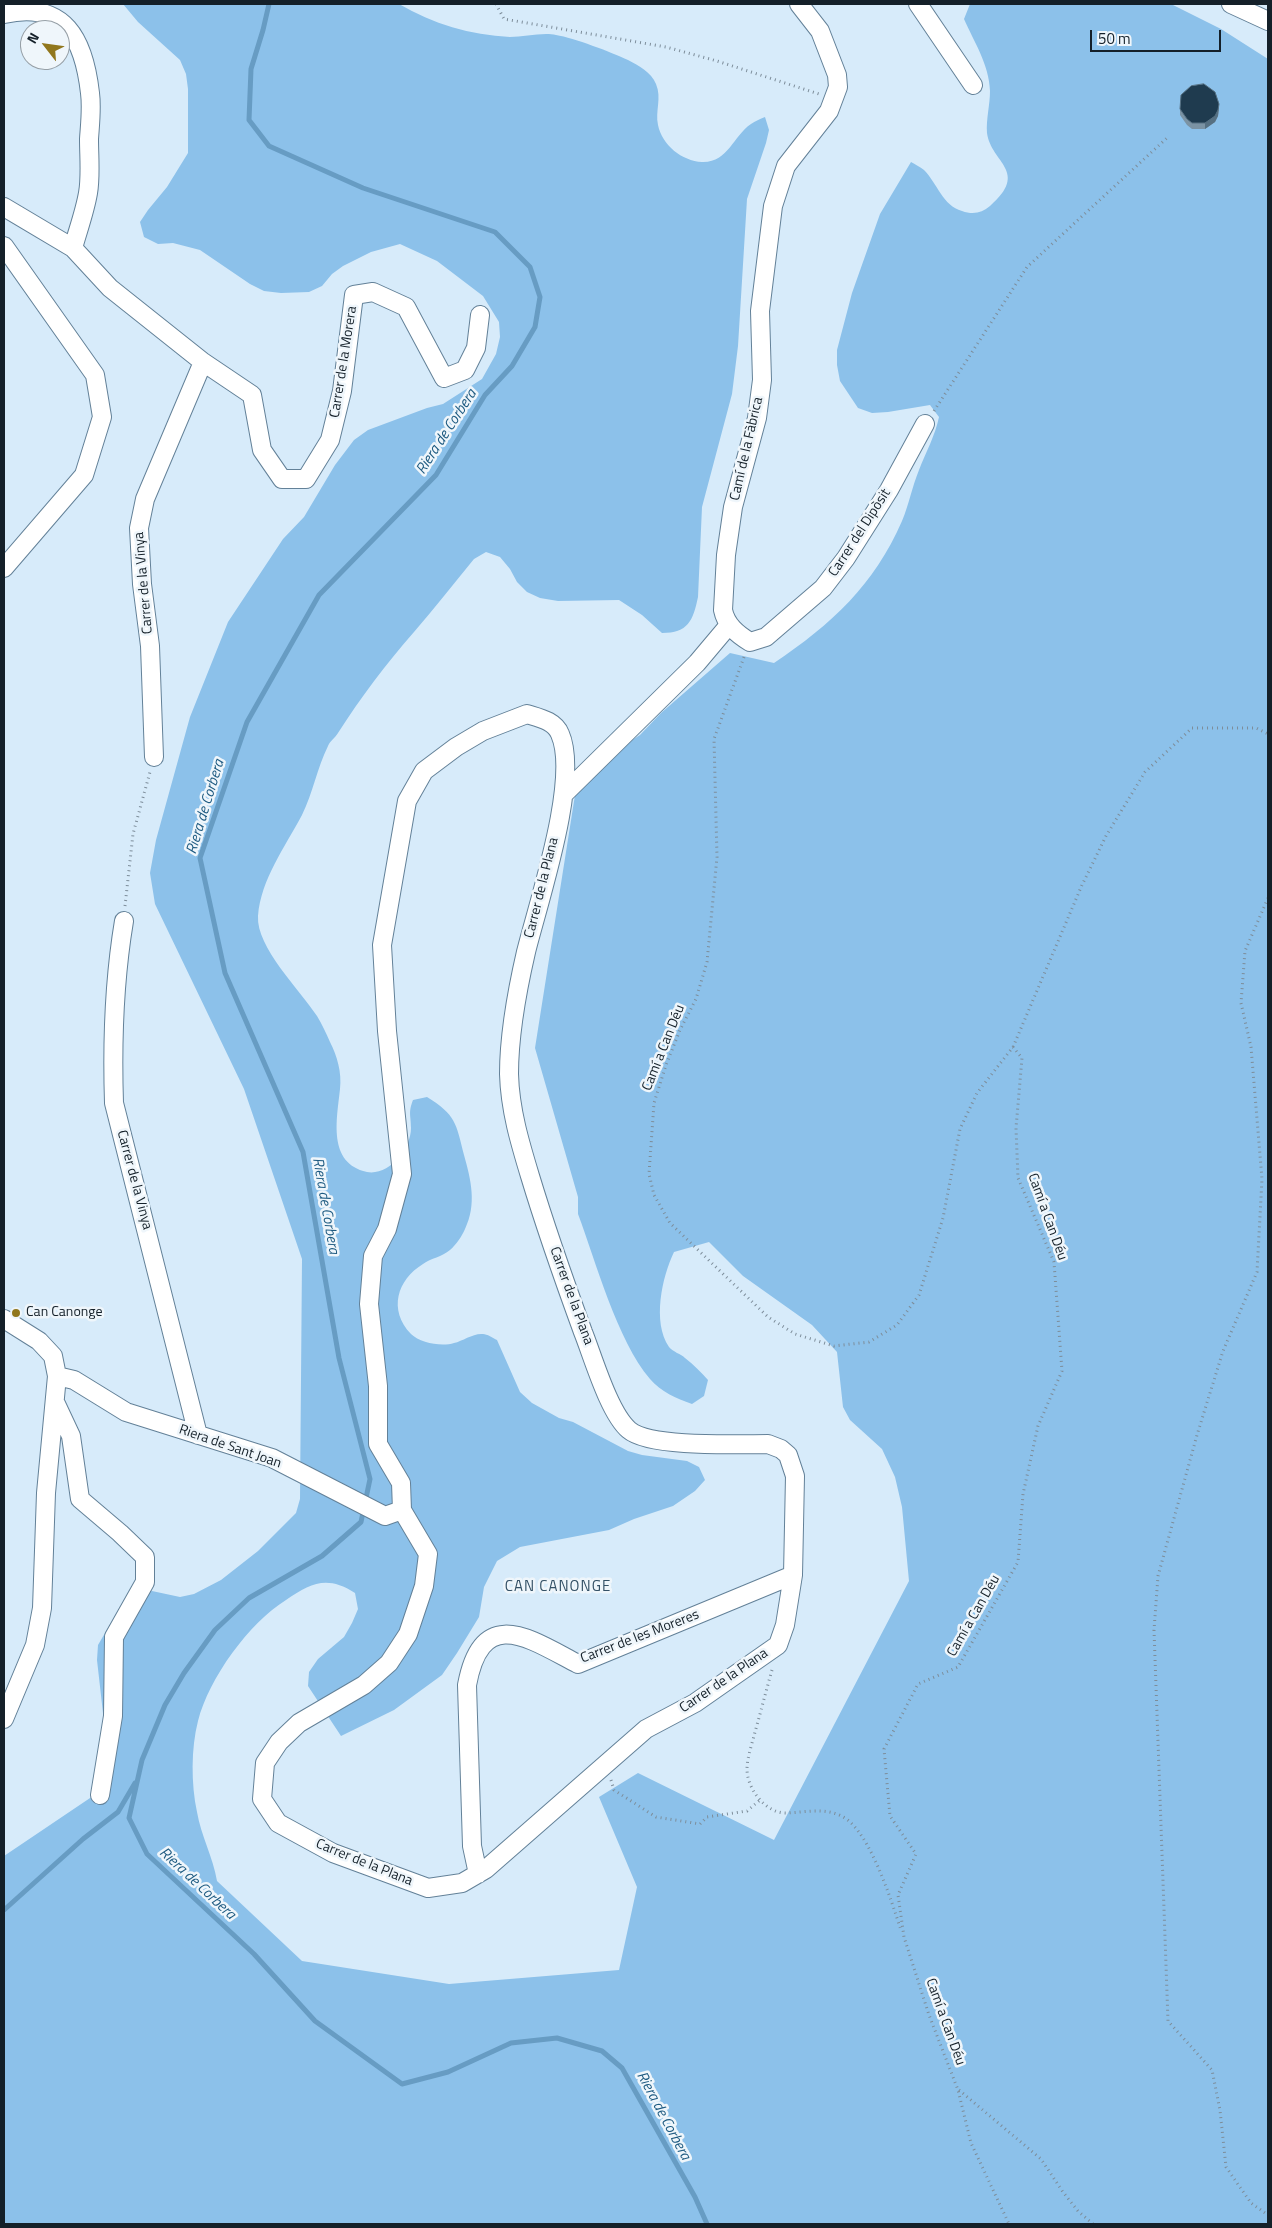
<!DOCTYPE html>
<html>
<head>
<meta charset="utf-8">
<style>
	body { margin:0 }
	#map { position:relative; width:1272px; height:2228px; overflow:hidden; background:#d7ebfa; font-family:"Titillium Web",sans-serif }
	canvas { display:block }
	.frame { position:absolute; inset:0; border:5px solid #142029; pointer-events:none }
	.north { position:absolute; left:20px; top:20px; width:50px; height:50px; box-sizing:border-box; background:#eff6fb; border:1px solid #97a0a7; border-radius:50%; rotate:300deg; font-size:14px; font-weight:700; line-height:20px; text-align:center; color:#142029 }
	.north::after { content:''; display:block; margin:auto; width:18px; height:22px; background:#91771d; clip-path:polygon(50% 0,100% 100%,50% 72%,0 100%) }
	.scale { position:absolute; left:1090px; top:30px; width:131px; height:22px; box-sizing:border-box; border:2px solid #142029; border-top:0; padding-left:6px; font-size:15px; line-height:18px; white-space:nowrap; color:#142029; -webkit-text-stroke:4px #eff6fb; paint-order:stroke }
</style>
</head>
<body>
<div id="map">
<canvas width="1272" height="2228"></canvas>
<div class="frame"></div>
<div class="north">N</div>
<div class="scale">50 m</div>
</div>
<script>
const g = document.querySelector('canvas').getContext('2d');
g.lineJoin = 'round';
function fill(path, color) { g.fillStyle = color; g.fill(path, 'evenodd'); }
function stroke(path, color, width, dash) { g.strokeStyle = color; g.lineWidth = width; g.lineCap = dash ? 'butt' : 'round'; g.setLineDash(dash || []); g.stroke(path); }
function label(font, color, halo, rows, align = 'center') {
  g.font = font + ' "Titillium Web",sans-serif'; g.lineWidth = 5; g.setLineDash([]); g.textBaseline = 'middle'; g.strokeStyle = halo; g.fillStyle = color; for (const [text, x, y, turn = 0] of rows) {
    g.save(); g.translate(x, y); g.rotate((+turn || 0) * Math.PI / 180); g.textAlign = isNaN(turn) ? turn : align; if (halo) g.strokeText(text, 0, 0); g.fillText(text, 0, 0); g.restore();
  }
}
fill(new Path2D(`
	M123,4H399C433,24 470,35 510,37C524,37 543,32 556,35C574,38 611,52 628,60C639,66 651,72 656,84C662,98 655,111 658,125C662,145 682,161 702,162C728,163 733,136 751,124C755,121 760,119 765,117L769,130L766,143L747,199L738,346L732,394L702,507L698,597C693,621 688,633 662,633L642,615L619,600L558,601L540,598L527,592L517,582L510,569L500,557L486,552L474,559C454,583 435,608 414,632C386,664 361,697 338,733C335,738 330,741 328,746C317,768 313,793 302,815C285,847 261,879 258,916C256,947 300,990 317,1016C322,1024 326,1033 330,1042C337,1056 342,1072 340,1089C337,1119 327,1163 367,1172C389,1176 411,1149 411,1128C411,1115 408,1113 413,1100L427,1097C456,1115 456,1123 464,1155C471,1180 477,1204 465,1229C462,1236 456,1245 450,1250C442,1257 431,1258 423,1264C397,1280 388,1310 411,1334C420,1343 442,1347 454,1343C463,1341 473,1333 483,1334C487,1334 493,1338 497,1340L520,1392L532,1403L559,1418L573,1422L628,1451L642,1455L687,1461L699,1467L705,1480L695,1491L673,1506L634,1519L609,1530L520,1547L497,1561L484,1587L479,1617L457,1653L442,1675L394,1710L341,1736L308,1686L309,1672L318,1659L344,1637L352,1623L358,1609L355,1593C327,1575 311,1583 286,1600C249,1623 209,1678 198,1721C191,1748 191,1784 197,1812C201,1836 213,1857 217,1881L302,1961L449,1984L619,1970L637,1887L599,1797L638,1773L774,1840L909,1581L902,1507L895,1477L882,1449L850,1420L843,1407L837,1352L812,1325L743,1276L709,1242L674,1252C662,1277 652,1322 669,1347C673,1352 681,1354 685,1358C694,1365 701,1372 708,1380L704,1396L692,1404C676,1398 661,1392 650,1379C617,1340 596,1262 578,1214V1197L535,1048L575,795L617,750L640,735L661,713L730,653L774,663C832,624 874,585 902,521C909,504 912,487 919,470C926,452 935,436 939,417L930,405L888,412L872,413L858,408L840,381L837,365V350L852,293L880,214L911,162C915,164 920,167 924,170C937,183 943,206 962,211C973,215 982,213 990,206C1030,171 991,163 987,133C986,119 990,105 990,91C989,64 974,42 964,19L970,4H1171L1221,29L1268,59V2224H4V1856L96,1794L104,1722L97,1660L98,1645L115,1616L124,1604L138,1595L152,1591L180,1597L194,1594L221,1580L258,1551L296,1513L300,1499L302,1259L244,1089L155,904L150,873L156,840L190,717L228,622L283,539L304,517L335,465L354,440L368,430L427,408L443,404L482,379L496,354L500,337L499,322L483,296L437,261L400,244L371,252L343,266L332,274L322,286L309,292L281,293L264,291L250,284L200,250L173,243L158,244L144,237L140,222L148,210L167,187L188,153V89L186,74L180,60L138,22Z`), '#8cc1ea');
stroke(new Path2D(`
	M269,4L263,30L251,69L249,120L269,146L363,188L495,232L530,267L540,297L535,327L512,366L485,395L436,475L319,595L247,722L200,858L225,973L303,1152L339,1358L370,1479L361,1522L322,1556L249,1598L215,1630L184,1673L165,1705L142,1760L129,1818L147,1854L254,1954L315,2021L402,2084L448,2072L511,2043L557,2038L602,2051L622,2068L695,2197L707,2224
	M4,1910L83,1839L118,1812L135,1783`), '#679cc3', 5);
const minor = new Path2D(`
	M799,4L820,31L837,75L838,87L829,111L786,166L773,206L760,311L762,380L757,418L733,507L726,555L723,610C726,625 737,634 750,642L766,637L823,588L846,558L889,490L925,424
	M918,4L973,85
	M1231,4L1268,21
	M4,14C65,0 84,40 90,93C92,108 90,124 89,139C89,157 91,176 88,193C85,211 78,230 73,248
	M4,207L73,248L110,288L203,362L252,395L262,450L282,479H306L330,440L342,391L354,295L373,292L406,307L444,378L465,370L476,348L480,315
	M4,246L95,375L102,417L84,475L4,568
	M527,714C540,718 555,721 560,734C580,779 538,903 526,952C517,991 509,1034 509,1074C510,1110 520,1143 530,1176C546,1229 564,1280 583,1332C593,1357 609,1413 629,1430C650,1448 739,1444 768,1444L781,1449L788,1455L795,1476L793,1575L785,1625L778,1645L695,1703L646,1729L486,1869L462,1883L428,1888L333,1853L278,1823L262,1799L265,1763L279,1742L299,1723L364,1685L389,1663L408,1634L424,1586L428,1554L402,1510L401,1483L378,1444V1386L369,1304L373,1256L387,1229L402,1174L387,1031L382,945L407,801L424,771L456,747L483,731Z
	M154,757L150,646L142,584L139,528L145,499L203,362
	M564,794L697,663L729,625
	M124,921C114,981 112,1042 114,1103L198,1435
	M4,1319L39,1341L53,1356L57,1376L46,1493L42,1608L35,1645L4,1719
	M57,1376L74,1380L126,1412L272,1458L385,1516L402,1510
	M56,1404L71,1436L80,1499L120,1533L145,1557V1582L114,1637L113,1716L100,1795
	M478,1874L472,1846L467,1685C482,1604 530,1639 578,1664L793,1575`);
stroke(minor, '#638198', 20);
stroke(new Path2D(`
	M496,4L504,19L666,47L717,61L819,94
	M934,411L1027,267L1168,137
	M744,657L714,739L717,857L707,962L696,999L680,1030L666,1065L654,1103L649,1174L654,1195L670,1223L768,1317L795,1334L834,1346L869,1342L897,1325L919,1295L943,1218L960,1129L977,1093L1013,1047L1022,1058L1016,1128L1018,1178L1054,1262L1062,1371L1038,1426L1023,1494L1018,1562L958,1667L918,1684L884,1749L890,1816L916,1854L898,1895L904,1937L929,2015L958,2090L971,2143L1009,2224
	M1268,898L1245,951L1241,1003L1251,1047L1262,1179L1257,1272L1223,1351L1197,1435L1158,1576L1154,1630L1168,2021L1212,2070L1220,2110L1226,2167L1251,2203L1268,2215
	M125,906L133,834L150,772
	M1013,1047L1082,885L1106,836L1145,772L1192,728H1256L1268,734
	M772,1670C766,1691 761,1711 755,1732C752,1744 747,1758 747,1769C747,1789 766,1814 787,1813C808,1812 831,1806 849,1821C873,1842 891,1900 901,1930
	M611,1780L614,1790L656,1817L700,1824L707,1817L747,1811L760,1800
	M959,2090L1041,2159L1063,2192L1078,2211L1093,2224`), '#7d8d9a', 3, [1, 4]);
stroke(minor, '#fff', 18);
fill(new Path2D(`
	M1180,109L1219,110L1218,116L1215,122L1205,129H1192L1187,125L1180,115Z`), '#7b93a4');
fill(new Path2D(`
	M1219,104L1218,116L1215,122L1205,129V123Z`), '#567082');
const building = new Path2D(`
	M1204,84L1215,92L1219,104L1218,110L1215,116L1205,123H1192L1187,119L1180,109L1181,95L1191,86Z`);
fill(building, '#1f3b4f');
stroke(building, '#567082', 1);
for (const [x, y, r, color] of [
	[16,1313,5,"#91771d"]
]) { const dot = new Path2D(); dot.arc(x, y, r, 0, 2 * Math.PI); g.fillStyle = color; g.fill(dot); stroke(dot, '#eff6fb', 2); }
label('14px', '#142029', '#eff6fb', [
	["Carrer de la Morera",344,362,-81],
	["Camí de la Fàbrica",747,449,-77],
	["Carrer del Dipòsit",860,533,-57],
	["Carrer de la Vinya",144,583,-95],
	["Carrer de la Plana",542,888,-76],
	["Camí a Can Déu",664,1048,-68],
	["Carrer de la Vinya",134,1180,75],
	["Camí a Can Déu",1047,1217,70],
	["Carrer de la Plana",571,1296,70],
	["Riera de Sant Joan",230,1447,19],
	["Camí a Can Déu",974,1616,-60],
	["Carrer de les Moreres",640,1637,-21],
	["Carrer de la Plana",724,1681,-34],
	["Carrer de la Plana",364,1863,22],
	["Camí a Can Déu",945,2022,70]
]);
label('14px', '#142029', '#eff6fb', [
	["Can Canonge",26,1313]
], 'left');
label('italic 15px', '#1d5a81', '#eff6fb', [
	["Riera de Corbera",447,432,-57],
	["Riera de Corbera",206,807,-73],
	["Riera de Corbera",325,1206,80],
	["Riera de Corbera",197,1884,43],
	["Riera de Corbera",663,2116,62]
]);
g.letterSpacing = '1px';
label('15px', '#345166', '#eff6fb', [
	["CAN CANONGE",558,1587]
]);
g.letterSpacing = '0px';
</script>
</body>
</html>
